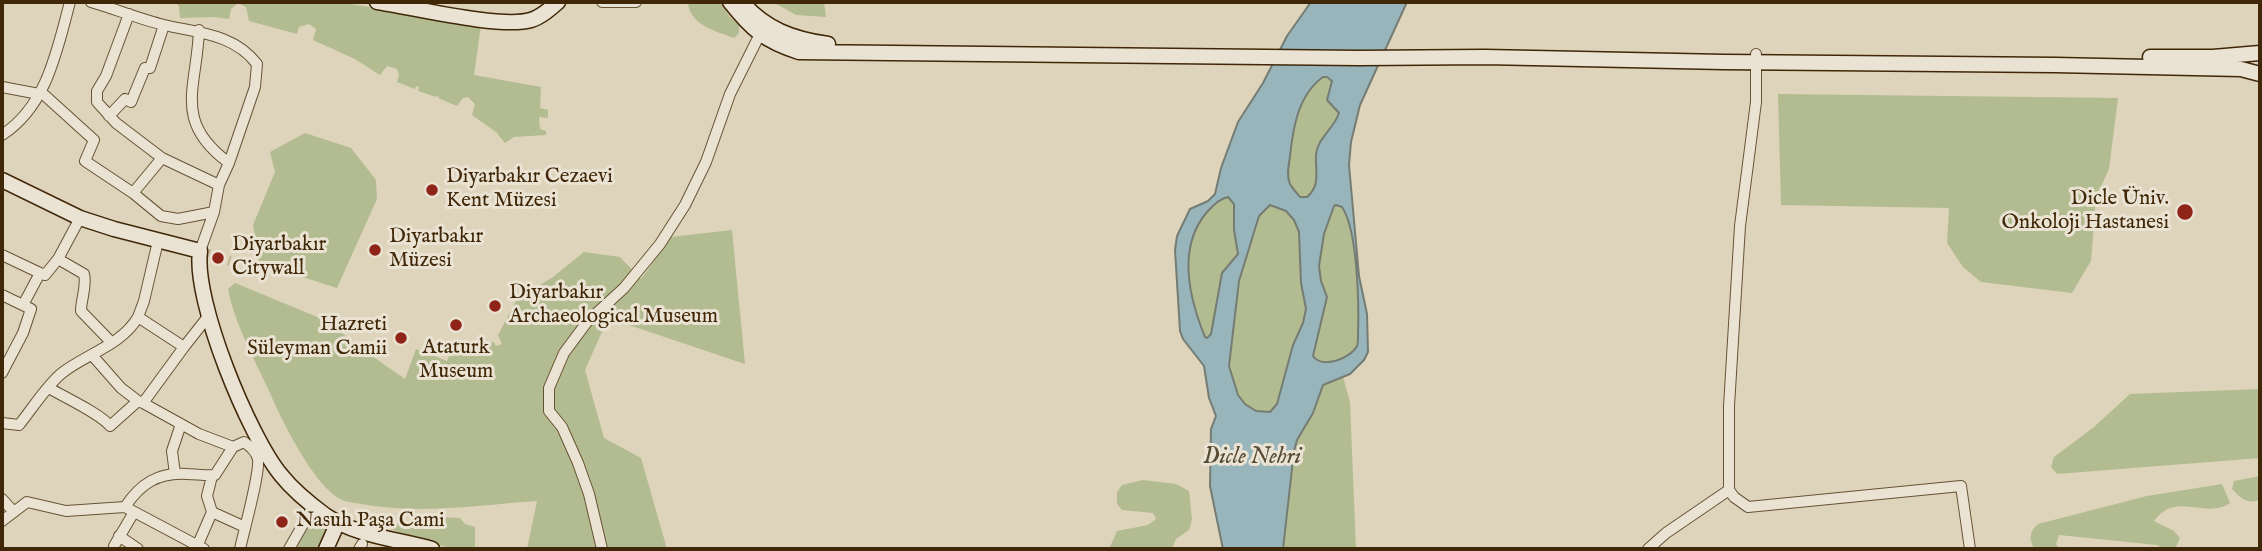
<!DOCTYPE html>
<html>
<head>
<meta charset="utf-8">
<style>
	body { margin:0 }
	#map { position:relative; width:2262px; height:551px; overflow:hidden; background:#ded4bb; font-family:"IM FELL English",serif }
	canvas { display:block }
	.frame { position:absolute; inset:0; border:4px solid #402707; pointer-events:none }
</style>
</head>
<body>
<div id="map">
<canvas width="2262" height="551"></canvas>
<div class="frame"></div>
</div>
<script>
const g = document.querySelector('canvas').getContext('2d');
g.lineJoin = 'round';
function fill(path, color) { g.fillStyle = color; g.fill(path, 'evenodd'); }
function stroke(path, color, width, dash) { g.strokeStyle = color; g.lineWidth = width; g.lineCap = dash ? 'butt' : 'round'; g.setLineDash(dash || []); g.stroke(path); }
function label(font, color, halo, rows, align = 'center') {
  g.font = font + ' "IM FELL English",serif'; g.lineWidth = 6; g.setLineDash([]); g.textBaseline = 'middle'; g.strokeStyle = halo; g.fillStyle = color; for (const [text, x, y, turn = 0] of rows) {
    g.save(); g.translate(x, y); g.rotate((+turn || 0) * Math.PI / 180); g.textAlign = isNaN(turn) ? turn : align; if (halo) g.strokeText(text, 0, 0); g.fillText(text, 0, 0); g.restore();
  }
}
fill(new Path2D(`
	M174,2H338L481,25L474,75L541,87L540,108L548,110V118L539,117L540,129L546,131V135L514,137L505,143L496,132L472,115L475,104L468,97L463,98L457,106L438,98L439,95L436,97L418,91L419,87L416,86L415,89L397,82L399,75L397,69L387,66L380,75L355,59L313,40L316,29L309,24L299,27L297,34L249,21L246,7L238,3L231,9L229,19L214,17L180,18L179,6Z
	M688,2H721L730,17L739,25V33L734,38C716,31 689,25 688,2Z
	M773,2H824L826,17L796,15Z
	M1323,77H1327L1332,81L1328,101L1339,113C1334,129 1317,139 1316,155C1315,171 1321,185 1307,197H1300C1297,193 1292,188 1290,184C1286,175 1289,165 1290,156C1293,129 1299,95 1323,77Z
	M1778,94L2118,98L2109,169L2096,197L2091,261L2072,293L1981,282L1963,267L1947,243L1949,208L1781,205Z
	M305,133L351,148L376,180L377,199L337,288L259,263L253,225L275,172L270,152Z
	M1228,197L1234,204V230L1238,254L1225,268L1211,334L1205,337C1189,298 1176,247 1207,212C1213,205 1219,199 1228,197Z
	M1270,204L1286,211L1294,220L1299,232L1301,283L1306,309L1303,323L1293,345L1277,404L1270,412L1256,411L1245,404L1238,395L1229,366L1239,281L1259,216Z
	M1336,205L1342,206C1358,231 1359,304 1358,335C1358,337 1358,344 1357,346C1350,359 1322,369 1313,356L1327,297L1321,281L1319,266L1324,234L1334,206Z
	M732,230L745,364L608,318L585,370L604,438L641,458L667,549H527L537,501C479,505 419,515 361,504C355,503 346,502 340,499C314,485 282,421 270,393C255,360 235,325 228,289L235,283L327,321L359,347L405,379L416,349L447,361L451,351L494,342L496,346L502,344L498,335L517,299L553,277L584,252L620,257L641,279L671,237Z
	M1343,377L1350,402L1356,549H1283L1294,451L1297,440L1313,413L1323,385Z
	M2260,389V458L2057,474L2051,467L2054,457L2094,427L2130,394Z
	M2260,476V500C2246,504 2242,499 2232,489L2234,481Z
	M1143,480L1176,484L1189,491L1192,519L1189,530L1176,539L1172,549H1109L1117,531L1148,525L1156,519L1153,513L1122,510L1117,504V492L1122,485Z
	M2222,484L2230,503C2205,520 2176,490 2154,521L2174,531L2180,538L2175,549H2163L2157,545L2059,535L2056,544L2060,549H2034C2029,538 2029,532 2038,524L2147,496Z
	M313,517L330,528L320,549H296Z
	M433,517L460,518L465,524L475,527V549H452L384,527L387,521L406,523L417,520L418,524L428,526Z`), '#b2bc90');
const water = new Path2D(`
	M1311,2H1407L1360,105L1351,142L1349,165L1359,276L1367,314L1368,352L1364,360L1350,374L1323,385L1313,413L1297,440L1294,451L1283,549H1223L1210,486L1211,429L1216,416L1209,398L1204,366L1183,339L1180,331L1175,250L1177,236L1190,209L1208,201L1215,194L1221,168L1238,122L1263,83L1287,36ZM1323,77H1327L1332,81L1327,100L1339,113C1334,129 1317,138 1316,155C1315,171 1321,185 1307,197H1300C1297,193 1292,188 1290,184C1286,175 1289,165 1290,156C1293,128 1298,95 1323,77ZM1228,197L1234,204V230L1238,254L1222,273L1211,334L1207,338L1205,337C1189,298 1177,247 1207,212C1213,205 1219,199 1228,197ZM1270,205L1286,211L1294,220L1299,232L1301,283L1306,309L1303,323L1293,345L1277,404L1270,412L1256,411L1245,404L1238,395L1229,366L1239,281L1259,216ZM1336,205L1342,207C1358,231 1359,305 1358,334C1358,337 1358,344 1357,346C1350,359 1322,369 1313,356L1327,297L1321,281L1319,266L1324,234L1334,206Z`);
fill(water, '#98b5bb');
stroke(water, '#757c73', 2);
stroke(new Path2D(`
	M200,251L230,261`), '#beb197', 10, [10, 5]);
const street = new Path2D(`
	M91,2C115,9 140,19 164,25C199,33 234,34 257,64L255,87L229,163L219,185L214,212L200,251
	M602,2H636
	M129,14L106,76L97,91V102L116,123L162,158L219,185
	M199,30C197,88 172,121 229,163
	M1756,54V102L1740,226L1729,406V490L1734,497L1748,507L1961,486L1970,549
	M2,87L39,94
	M41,92L94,140L85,161L133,193L161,216L178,219L214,212
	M109,116L125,99L131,102L145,68H150L164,25
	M2,135C47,106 57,50 70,2
	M133,193L162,158
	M2,255L40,273L23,305
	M58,259L84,274C87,287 81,299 81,311L111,342
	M40,273L45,275L58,259L80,218
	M2,295L31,309L23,333L2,373
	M138,317L144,301L158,241
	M92,355L121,388L138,401
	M49,388C64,397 101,414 110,426L138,401L143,403L184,347
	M143,403L199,434L233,447L244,442C250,446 256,451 258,459C260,474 244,530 240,549
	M2,423L19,425C32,409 47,385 62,373C86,354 122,345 138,317L184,347L210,314
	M175,474L172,451L181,424
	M2,499L13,511
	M125,507L204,549
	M212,512L207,496L212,476
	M2,521L27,502L66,511L125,507C140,484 158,472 187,474C196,474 206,476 215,475L233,447
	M119,536L138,549
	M114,546L134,512
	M196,549L212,512L245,527
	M289,549L314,505
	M359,549L362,544
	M602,549L589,494L578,463L562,427L549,411V388L564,353L587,322L624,288L660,244L685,205L706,162L730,94L762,30
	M1648,549L1666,533L1729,490`);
const secondary = new Path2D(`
	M377,2C411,7 501,29 531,20C541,17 550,9 558,2
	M730,2C752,30 765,41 799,52L1359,58L1485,57L1724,62L2055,65L2241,69L2260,74
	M742,2C765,29 793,39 828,44
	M2150,57H2213L2260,53
	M2,180L80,218L114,229L200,251C193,301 249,436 281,475C293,490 310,504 325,515C356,536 397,539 432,549
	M326,549L338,522`);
stroke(street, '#685234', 12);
stroke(secondary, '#402707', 17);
stroke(street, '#eae3d3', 10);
stroke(secondary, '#eae3d3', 14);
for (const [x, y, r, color] of [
	[432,190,7,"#8f2418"],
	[2185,212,9,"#8f2418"],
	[375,250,7,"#8f2418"],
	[218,258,7,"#8f2418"],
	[495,306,7,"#8f2418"],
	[456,325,7,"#8f2418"],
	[401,338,7,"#8f2418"],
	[282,522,7,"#8f2418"]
]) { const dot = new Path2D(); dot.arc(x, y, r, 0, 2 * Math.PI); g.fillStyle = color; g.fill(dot); stroke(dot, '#eae3d3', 2.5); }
label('21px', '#402707', '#eae3d3', [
	["Diyarbakır Cezaevi",446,178],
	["Kent Müzesi",446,202],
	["Dicle Üniv.",2169,200,"right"],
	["Onkoloji Hastanesi",2169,224,"right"],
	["Diyarbakır",389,238],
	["Müzesi",389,262],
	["Diyarbakır",232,246],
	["Citywall",232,270],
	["Diyarbakır",509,294],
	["Archaeological Museum",509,318],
	["Hazreti",387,326,"right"],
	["Süleyman Camii",387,350,"right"],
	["Ataturk",456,349,"center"],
	["Museum",456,373,"center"],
	["Nasuh Paşa Cami",296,522]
], 'left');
label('italic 23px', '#564a34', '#eae3d3', [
	["Dicle Nehri",1252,458]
]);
</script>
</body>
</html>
